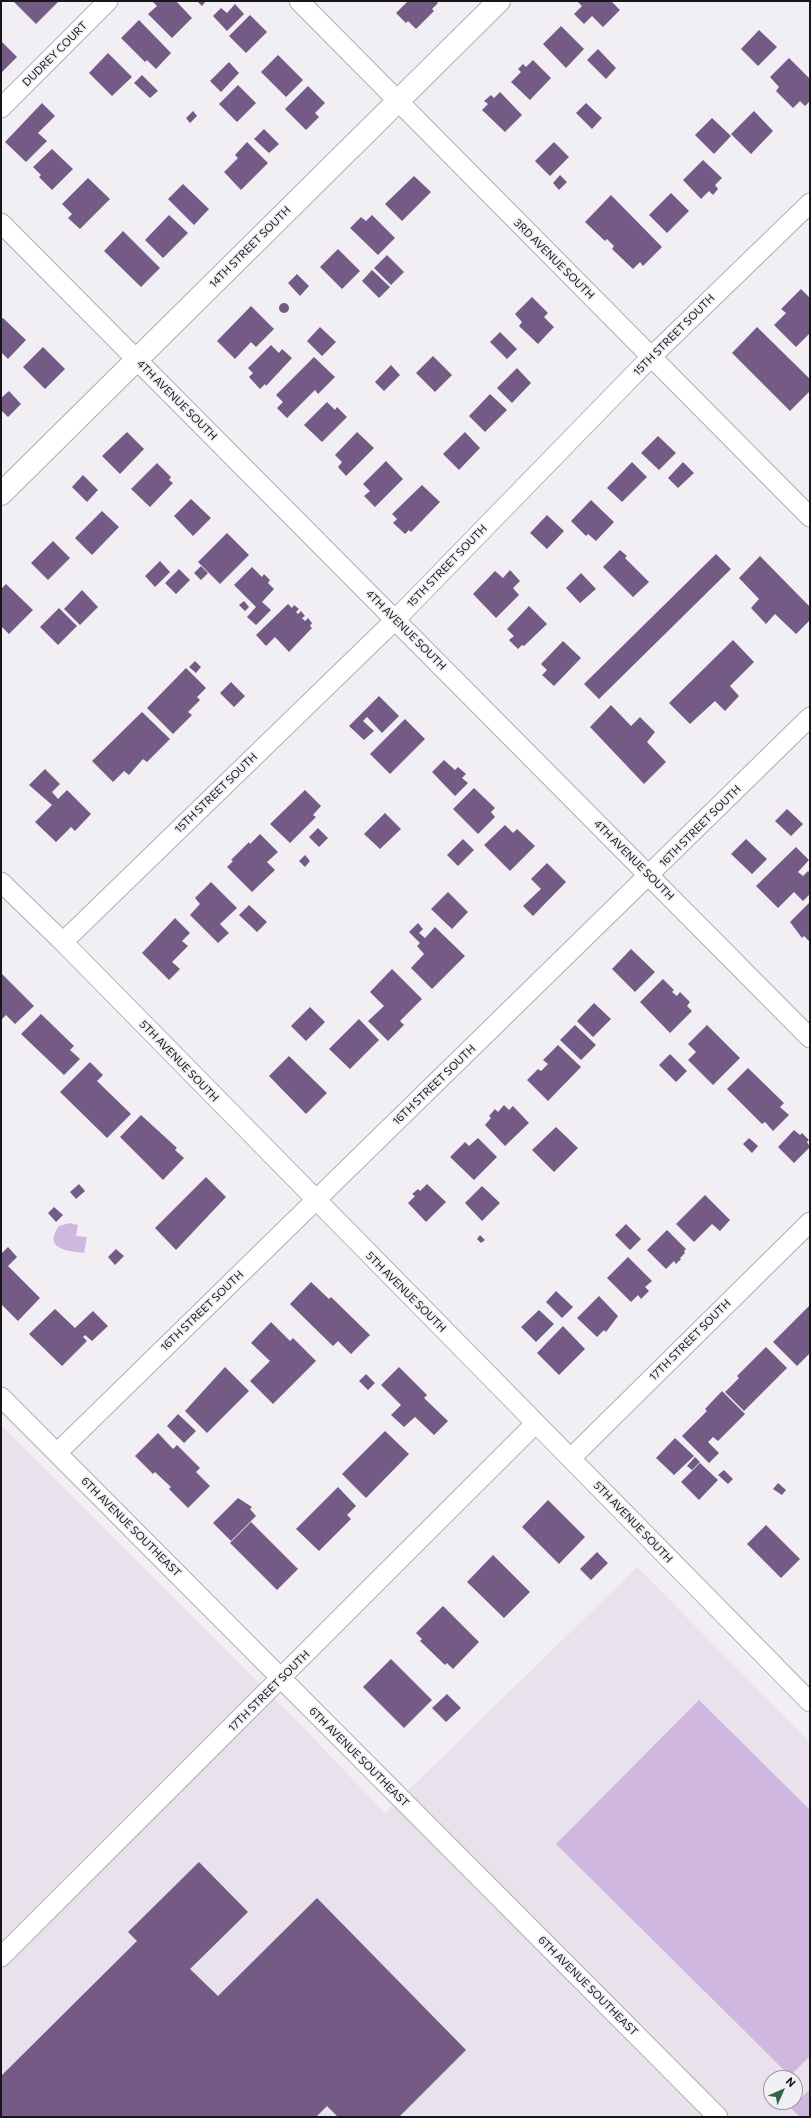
<!DOCTYPE html>
<html>
<head>
<meta charset="utf-8">
<style>
	body { margin:0 }
	#map { position:relative; width:811px; height:2118px; overflow:hidden; background:#f2eff4; font-family:Commissioner,sans-serif }
	canvas { display:block }
	.frame { position:absolute; inset:0; border:2px solid #171618; pointer-events:none }
	.north { position:absolute; left:763px; top:2070px; width:40px; height:40px; box-sizing:border-box; background:#f2eff4; border:1px solid #9a989c; border-radius:50%; rotate:45deg; font-size:11px; font-weight:700; line-height:16px; text-align:center; color:#171618 }
	.north::after { content:''; display:block; margin:auto; width:14px; height:18px; background:#2f644a; clip-path:polygon(50% 0,100% 100%,50% 72%,0 100%) }
</style>
</head>
<body>
<div id="map">
<canvas width="811" height="2118"></canvas>
<div class="frame"></div>
<div class="north">N</div>
</div>
<script>
const g = document.querySelector('canvas').getContext('2d');
g.lineJoin = 'round';
function fill(path, color) { g.fillStyle = color; g.fill(path, 'evenodd'); }
function stroke(path, color, width, dash) { g.strokeStyle = color; g.lineWidth = width; g.lineCap = dash ? 'butt' : 'round'; g.setLineDash(dash || []); g.stroke(path); }
function label(font, color, halo, rows, align = 'center') {
  g.font = font + ' Commissioner,sans-serif'; g.lineWidth = 3.5; g.setLineDash([]); g.textBaseline = 'middle'; g.strokeStyle = halo; g.fillStyle = color; for (const [text, x, y, turn = 0] of rows) {
    g.save(); g.translate(x, y); g.rotate((+turn || 0) * Math.PI / 180); g.textAlign = isNaN(turn) ? turn : align; if (halo) g.strokeText(text, 0, 0); g.fillText(text, 0, 0); g.restore();
  }
}
fill(new Path2D(`
	M1,1425L297,1721L385,1813L637,1567L810,1742V2117H1ZM771,2078H795V2102H771Z`), '#e9e2ed');
fill(new Path2D(`
	M70,1223L78,1225L76,1236L87,1237L84,1253C68,1251 42,1249 59,1226Z
	M699,1700L810,1810V2056L790,2076L556,1844Z
	M810,2089V2117H800L791,2108Z`), '#cfb7df');
fill(new Path2D(`
	M13,1H59L36,24Z
	M152,1H176L192,18L172,38L148,14L157,6Z
	M197,1H206L202,6Z
	M408,1H436L438,3L432,9L434,11L416,29L408,21L406,23L396,13Z
	M577,1H611L620,10L603,27L592,16L584,24L574,14L582,6Z
	M235,4L244,14L227,31L213,16L221,8L227,13Z
	M250,15L267,32L246,53L229,36Z
	M139,20L171,53L156,69L147,60L145,62L121,38Z
	M561,26L584,49L566,68L543,44Z
	M759,30L777,47L758,66L741,49Z
	M1,41L17,57L1,73Z
	M598,49L616,68L606,79L587,60Z
	M108,53L132,77L112,96L89,73Z
	M278,55L303,80L286,97L261,72Z
	M789,58L810,79V101L805,106L800,101L793,108L776,91L779,87L770,77Z
	M533,60L551,78L530,100L511,82L521,72L518,69L523,64L526,67Z
	M229,62L239,73L221,92L210,81Z
	M142,75L158,91L150,98L134,83Z
	M238,85L256,103L237,122L219,104Z
	M308,86L325,103L315,113L319,117L306,130L285,109Z
	M500,92L522,115L505,132L482,110L488,104L484,101L491,95L494,98Z
	M42,103L55,116L38,133L47,141L26,162L5,142Z
	M586,103L602,118L592,129L576,113Z
	M193,111L197,116L190,123L186,118Z
	M754,111L773,131L751,154L731,134Z
	M712,118L731,136L714,154L695,135Z
	M264,129L279,144L269,153L254,139Z
	M247,142L268,163L241,190L224,172L238,158L235,155Z
	M554,142L569,157L550,176L535,161Z
	M52,149L73,169L52,190L39,177L41,175L33,167Z
	M703,160L722,178L715,185L718,189L713,195L709,191L701,199L683,180Z
	M560,175L567,182L559,190L553,183Z
	M414,176L431,192L402,221L385,204Z
	M88,178L110,199L80,229L68,218L72,214L62,204Z
	M183,184L209,209L194,225L168,199Z
	M671,193L689,211L667,233L649,215Z
	M611,195L662,247L643,266L640,262L633,269L612,249L614,246L607,239L605,241L585,222Z
	M169,215L188,233L163,258L145,240Z
	M372,215L395,238L378,255L350,228L361,217L366,221Z
	M123,231L160,268L141,287L104,251Z
	M338,249L360,271L342,289L320,267Z
	M387,255L404,272L391,285L374,268Z
	M372,270L390,287L379,298L362,281Z
	M297,274L309,286L300,296L288,283Z
	M801,289L810,298V333L796,347L774,325L786,313L781,309Z
	M532,297L548,313L544,317L554,327L538,344L519,326L522,322L515,314Z
	M279 308a5 5 0 1 1 10 0a5 5 0 1 1-10 0Z
	M251,306L274,329L256,347L251,342L235,359L217,341Z
	M3,318L26,340L8,359L1,352V320Z
	M320,327L336,342L322,356L307,341Z
	M757,327L810,379V391L790,411L732,353Z
	M500,332L517,349L507,359L490,342Z
	M271,345L279,353L282,349L292,358L266,386L265,384L260,389L249,377L253,373L248,368Z
	M43,347L65,369L45,389L23,367Z
	M433,356L452,375L435,392L416,373Z
	M314,357L335,377L318,394L315,390L287,418L277,408L283,402L276,395Z
	M391,365L400,375L384,391L375,382Z
	M517,368L531,383L512,403L497,388Z
	M9,391L21,404L8,417L1,410V398Z
	M490,394L507,410L485,432L469,416Z
	M327,402L335,410L337,407L347,417L322,442L304,425Z
	M127,432L144,449L120,474L102,456Z
	M357,432L374,448L346,476L338,467L342,462L335,455Z
	M465,432L480,448L459,470L443,454Z
	M658,436L676,453L659,470L641,453Z
	M386,461L403,479L375,507L364,496L370,491L363,484Z
	M632,462L647,477L622,502L607,488Z
	M683,462L694,473L678,488L668,478Z
	M157,463L171,477L169,480L173,483L150,507L131,489Z
	M83,475L98,490L87,502L72,487Z
	M422,485L440,502L411,532L409,530L405,534L393,523L397,519L392,514Z
	M191,499L211,518L193,536L174,516Z
	M591,500L614,522L596,541L588,534L586,536L571,521Z
	M102,511L119,527L92,555L75,538Z
	M547,515L564,531L547,549L530,533Z
	M227,533L249,555L220,584L198,562Z
	M53,541L70,558L48,580L31,563Z
	M620,550L627,556L625,558L649,582L633,597L603,567Z
	M716,554L731,569L599,699L584,684Z
	M760,556L810,607V620L796,634L775,614L766,624L751,608L759,599L739,578Z
	M160,561L170,572L155,587L145,576Z
	M201,566L208,573L201,580L194,573Z
	M252,567L262,577L264,574L270,580L268,583L274,589L262,602L271,610L256,625L247,617L256,607L234,585Z
	M179,569L190,580L176,594L165,583Z
	M510,570L520,581L513,588L519,595L496,618L473,594L495,571L503,578Z
	M581,573L596,589L580,603L566,588Z
	M6,584L33,610L9,634L1,626V589Z
	M82,590L98,607L80,625L64,609Z
	M244,601L249,607L245,611L239,605Z
	M288,604L292,608L294,605L299,609L296,612L298,614L301,611L305,616L302,618L305,621L308,618L312,623L310,626L312,628L289,652L275,637L266,646L256,635Z
	M529,606L547,624L524,646L522,645L518,649L509,640L514,636L507,629Z
	M59,608L77,626L58,645L40,627Z
	M733,640L754,662L730,686L739,696L725,711L715,701L690,724L669,703Z
	M563,641L581,658L554,686L542,675L547,670L541,664Z
	M195,661L201,667L196,673L189,667Z
	M186,668L206,688L197,697L200,700L188,712L192,715L173,734L147,708Z
	M231,682L245,696L234,707L220,693Z
	M379,696L399,716L382,733L367,717L363,721L374,731L364,740L349,726Z
	M611,705L631,726L640,717L655,732L647,742L666,762L644,784L590,727Z
	M142,712L170,739L147,762L143,759L129,775L124,771L113,782L92,761Z
	M405,719L425,739L390,774L370,754Z
	M444,760L455,770L458,767L466,774L462,778L468,783L455,796L432,772Z
	M45,769L60,784L52,792L58,799L67,790L91,814L75,831L71,827L56,842L35,822L52,805L29,785Z
	M474,788L495,808L491,812L495,817L478,834L453,809Z
	M305,790L321,806L313,815L316,817L290,843L270,824Z
	M787,809L803,824L791,836L775,821Z
	M385,813L401,829L380,849L364,834Z
	M505,825L513,833L517,829L535,846L510,871L484,845Z
	M318,828L328,838L319,847L309,837Z
	M260,834L278,852L267,862L275,870L252,892L227,867L233,861L231,860L249,842L250,844Z
	M463,839L474,850L458,866L447,855Z
	M746,839L767,859L752,874L731,854Z
	M796,847L809,860L798,872L803,876L808,871L810,873V894L803,901L794,892L778,908L756,886Z
	M305,855L310,861L305,867L299,861Z
	M547,863L566,882L533,916L523,906L541,889L531,879Z
	M211,882L237,908L220,924L229,933L218,943L190,915L200,904L195,898Z
	M448,892L468,912L452,929L431,909Z
	M810,902V942L804,936L802,938L790,922Z
	M249,905L267,922L257,932L239,915Z
	M175,918L190,933L182,941L188,946L172,962L180,969L169,980L142,953Z
	M418,923L423,929L419,933L425,938L435,927L465,956L432,989L411,968L424,954L417,946L420,943L409,932Z
	M631,949L655,972L635,992L612,969Z
	M392,969L422,999L400,1021L404,1025L388,1041L368,1021L384,1006L370,992Z
	M1,973L34,1006L15,1024L6,1015L1,1020Z
	M663,979L674,990L672,992L677,996L680,992L690,1002L687,1006L692,1011L670,1033L640,1002Z
	M594,1003L611,1019L593,1037L577,1021Z
	M310,1007L325,1022L306,1041L291,1026Z
	M41,1014L74,1046L70,1050L80,1059L64,1075L21,1034Z
	M359,1019L379,1040L350,1069L329,1049Z
	M575,1025L596,1045L581,1060L560,1040Z
	M707,1025L740,1058L713,1085L688,1060L696,1052L688,1044Z
	M558,1045L581,1067L548,1101L527,1080L538,1069L541,1071L548,1064L543,1060Z
	M670,1054L687,1071L676,1082L659,1065Z
	M289,1056L327,1093L306,1114L269,1076Z
	M90,1062L103,1075L97,1081L131,1114L107,1138L60,1092Z
	M748,1068L784,1103L780,1107L789,1115L773,1131L765,1122L762,1124L727,1089Z
	M504,1105L509,1110L513,1106L529,1123L505,1146L485,1125L491,1118L489,1116L495,1109L498,1112Z
	M141,1115L177,1148L175,1150L184,1158L163,1180L120,1137Z
	M556,1127L578,1148L554,1172L532,1150Z
	M794,1130L800,1135L802,1133L809,1140L807,1142L810,1147L794,1163L778,1147Z
	M478,1138L497,1157L474,1180L450,1157L465,1142L469,1146Z
	M749,1138L758,1146L752,1153L743,1144Z
	M206,1177L226,1197L176,1250L155,1228Z
	M79,1184L85,1191L76,1199L70,1192Z
	M427,1184L446,1202L426,1222L408,1203L415,1196L412,1194L418,1189L420,1191Z
	M482,1186L500,1203L482,1221L465,1203Z
	M705,1195L730,1220L720,1231L712,1224L694,1242L676,1224Z
	M54,1207L63,1215L56,1222L48,1213Z
	M626,1224L641,1239L630,1250L615,1235Z
	M667,1230L686,1249L684,1251L685,1253L680,1258L681,1259L676,1264L674,1261L666,1269L647,1250Z
	M480,1235L485,1240L481,1243L477,1239Z
	M8,1247L17,1257L8,1266L40,1298L18,1321L1,1304V1254Z
	M116,1249L124,1256L115,1265L108,1257Z
	M628,1257L652,1281L645,1287L649,1291L641,1299L638,1295L631,1302L607,1278Z
	M311,1282L329,1299L331,1297L370,1335L351,1354L338,1341L333,1346L290,1304Z
	M556,1291L573,1307L562,1318L546,1302Z
	M599,1296L618,1316L606,1332L604,1330L597,1337L577,1318Z
	M809,1306L810,1353L797,1366L773,1342Z
	M55,1309L75,1328L93,1311L108,1326L92,1341L85,1335L83,1337L87,1341L62,1366L29,1334Z
	M539,1310L554,1324L536,1342L521,1327Z
	M271,1322L290,1341L293,1338L316,1361L273,1404L250,1381L270,1361L251,1343Z
	M563,1326L585,1349L559,1375L537,1353Z
	M766,1347L787,1368L744,1411L725,1392L739,1378L737,1376Z
	M225,1367L249,1391L207,1433L185,1411Z
	M399,1367L427,1395L424,1398L448,1421L434,1435L415,1417L404,1427L391,1415L401,1405L381,1385Z
	M366,1374L375,1383L368,1390L359,1381Z
	M722,1391L745,1414L718,1441L713,1437L708,1442L719,1453L709,1463L682,1436L707,1411L705,1409Z
	M178,1414L196,1431L184,1443L167,1426Z
	M385,1431L409,1454L366,1498L342,1474Z
	M158,1433L173,1449L177,1445L200,1468L196,1472L210,1486L188,1508L169,1489L171,1487L155,1472L153,1474L135,1456Z
	M675,1438L694,1456L674,1475L656,1458Z
	M695,1457L700,1462L692,1470L687,1466Z
	M700,1463L718,1480L699,1500L681,1482Z
	M724,1470L733,1479L728,1484L718,1475Z
	M778,1483L786,1490L782,1495L773,1489Z
	M338,1487L356,1506L347,1515L351,1519L319,1551L296,1529Z
	M238,1498L252,1507L250,1509L256,1516L231,1541L213,1523Z
	M548,1500L585,1537L559,1564L522,1527Z
	M251,1522L298,1569L277,1590L230,1543Z
	M766,1525L800,1559L781,1578L747,1544Z
	M597,1552L608,1563L591,1580L580,1569Z
	M493,1555L530,1592L504,1618L467,1582Z
	M443,1606L479,1642L453,1669L447,1663L445,1665L420,1641L422,1639L416,1633Z
	M391,1659L432,1700L404,1728L363,1687Z
	M447,1694L461,1708L446,1722L432,1708Z
	M199,1862L248,1912L190,1969L218,1996L317,1898L466,2050L399,2117H338L327,2106L316,2117H1V2076L137,1941L128,1932Z`), '#745b85');
const minor = new Path2D(`
	M299,1L810,517
	M1,108L108,1
	M1,223L810,1038
	M1,882L63,942L810,1702
	M63,942L395,620L651,357L810,203
	M1,1397L718,2117
	M57,1453L810,717
	M571,1458L810,1222
	M1,1957L535,1424`);
const tertiary = new Path2D(`
	M1,494L499,1`);
stroke(minor, '#b0aeb2', 21);
stroke(tertiary, '#b0aeb2', 24);
stroke(minor, '#fff', 19);
stroke(tertiary, '#fff', 22);
label('11px', '#171618', '#f2eff4', [
	["DUDREY COURT",55,54,-45],
	["14TH STREET SOUTH",250,247,-45],
	["3RD AVENUE SOUTH",554,259,45],
	["15TH STREET SOUTH",674,335,-45],
	["4TH AVENUE SOUTH",177,400,45],
	["15TH STREET SOUTH",447,566,-46],
	["4TH AVENUE SOUTH",406,630,45],
	["15TH STREET SOUTH",216,793,-44],
	["16TH STREET SOUTH",700,826,-45],
	["4TH AVENUE SOUTH",634,860,45],
	["5TH AVENUE SOUTH",179,1061,46],
	["16TH STREET SOUTH",434,1085,-44],
	["5TH AVENUE SOUTH",406,1292,45],
	["16TH STREET SOUTH",202,1311,-44],
	["17TH STREET SOUTH",690,1340,-45],
	["5TH AVENUE SOUTH",633,1522,46],
	["6TH AVENUE SOUTHEAST",131,1527,45],
	["17TH STREET SOUTH",269,1691,-45],
	["6TH AVENUE SOUTHEAST",359,1757,45],
	["6TH AVENUE SOUTHEAST",588,1986,45]
]);
</script>
</body>
</html>
